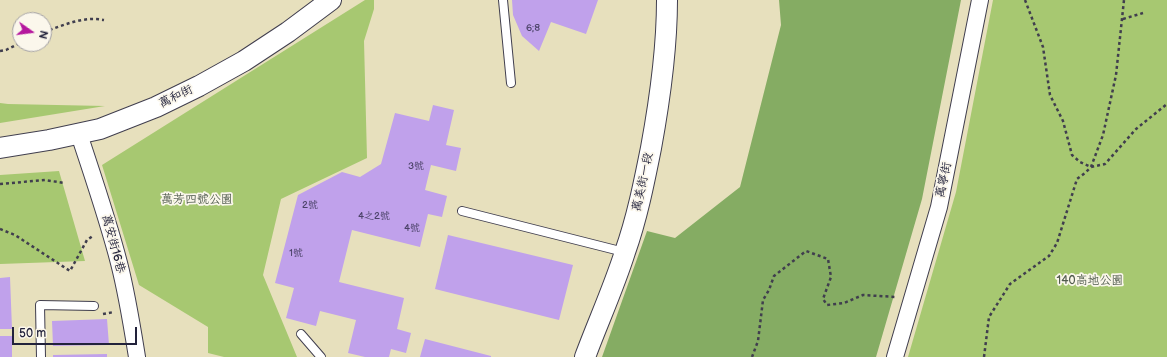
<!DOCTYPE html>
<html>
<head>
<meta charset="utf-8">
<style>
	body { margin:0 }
	#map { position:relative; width:1167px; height:357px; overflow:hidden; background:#e7e0bd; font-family:"Balsamiq Sans",sans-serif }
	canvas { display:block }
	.north { position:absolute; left:12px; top:12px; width:40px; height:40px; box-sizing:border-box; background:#fbf7ec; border:1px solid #a4a2a5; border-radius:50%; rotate:104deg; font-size:11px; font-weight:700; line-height:16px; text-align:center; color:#22223b }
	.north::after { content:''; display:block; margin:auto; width:14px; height:18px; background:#b5179e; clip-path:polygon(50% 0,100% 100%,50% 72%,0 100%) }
	.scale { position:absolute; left:12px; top:327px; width:125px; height:18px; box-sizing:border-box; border:2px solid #22223b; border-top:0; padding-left:5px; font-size:12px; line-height:14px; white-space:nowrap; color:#22223b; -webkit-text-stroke:3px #fbf7ec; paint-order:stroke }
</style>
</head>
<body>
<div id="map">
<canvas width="1167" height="357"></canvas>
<div class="north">N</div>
<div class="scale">50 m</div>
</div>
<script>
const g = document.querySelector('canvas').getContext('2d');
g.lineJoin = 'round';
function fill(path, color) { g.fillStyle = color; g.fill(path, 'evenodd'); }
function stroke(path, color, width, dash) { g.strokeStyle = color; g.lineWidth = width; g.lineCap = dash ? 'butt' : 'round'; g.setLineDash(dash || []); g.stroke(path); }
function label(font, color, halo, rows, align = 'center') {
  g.font = font + ' "Balsamiq Sans","LXGW WenKai TC",sans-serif'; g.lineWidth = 3.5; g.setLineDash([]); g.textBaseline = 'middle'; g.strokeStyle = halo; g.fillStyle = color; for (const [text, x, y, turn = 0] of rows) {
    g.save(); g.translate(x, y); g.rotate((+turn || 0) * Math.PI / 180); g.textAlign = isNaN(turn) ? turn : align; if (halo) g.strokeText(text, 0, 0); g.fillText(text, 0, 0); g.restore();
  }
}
fill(new Path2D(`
	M365,0H374V9L364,41L367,158L281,199L263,275L297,357H224L208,353V327L139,285L102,165Z
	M993,0H1167V357H908L956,192Z
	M0,103L8,104L105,106L0,123Z
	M59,171L85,261L0,264V175Z`), '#a7c871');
fill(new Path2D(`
	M779,0H961L922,199L876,357H602L647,231L675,238L740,187L781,25Z`), '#85ac63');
fill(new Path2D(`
	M512,0H598L586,34L551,22L539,51L522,36L513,15Z
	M433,105L454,110L446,145L461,148L456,171L431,165L425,190L447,196L442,217L428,214L420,247L352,230L339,282L404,298L397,329L411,333L406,353L391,349L389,357H365L348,353L356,320L320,311L316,326L286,318L294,288L275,283L298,195L342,172L360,177L381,164L395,113L429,121Z
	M448,235L573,265L559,320L435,289Z
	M10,277L12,329H0V278Z
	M107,319L109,345L53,346L52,321Z
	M0,336H12V357H0Z
	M425,339L491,356V357H420Z
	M107,354V357H53V355Z`), '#c0a1eb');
const service = new Path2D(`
	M503,0L511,83
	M462,211L624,252
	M301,334L321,357
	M41,357L40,305L94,306`);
const minor = new Path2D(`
	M79,134C93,177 108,220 119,263C127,294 132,326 137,357
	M895,357L939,207L980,0`);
const tertiary = new Path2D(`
	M0,148L49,140L100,129L156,107L199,86L244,61L288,32L331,0
	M585,357C598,322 614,287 625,252C637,218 644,183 651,148C660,99 667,50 667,0`);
stroke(service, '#403e4e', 10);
stroke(minor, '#403e4e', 18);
stroke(tertiary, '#403e4e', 22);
stroke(new Path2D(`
	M1025,0L1043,47L1050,95L1063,121L1072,155L1080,162L1091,167L1105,164L1136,129L1167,104
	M1123,19L1143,13
	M44,32C64,25 83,16 104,20
	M0,51L6,50L20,43
	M0,184L45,180L64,183
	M0,229L15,235L70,271L87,240L94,235
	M103,314L114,312
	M752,357L758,341L763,300L769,290L774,276L806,251L828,259L831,277L823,299L827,305L844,303L863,295L896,297
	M984,357L989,317L1010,284L1049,256L1057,243L1077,179L1085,173L1091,167L1103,135L1116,75L1124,0`), '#403e4e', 2.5, [3, 3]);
stroke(service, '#fff', 8);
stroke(minor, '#fff', 16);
stroke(tertiary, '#fff', 20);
label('10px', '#4a4267', null, [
	["6;8",533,28],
	["3號",416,166],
	["2號",310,205],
	["4之2號",374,216],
	["4號",412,228],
	["1號",296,253]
]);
label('12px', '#22223b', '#fbf7ec', [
	["萬和街",176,97,-26],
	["萬寧街",944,180,-78],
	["萬美街一段",643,182,-78],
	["萬安街16巷",113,244,75]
]);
label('12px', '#515c4e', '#fbf7ec', [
	["萬芳四號公園",197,200],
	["140高地公園",1090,281]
]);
</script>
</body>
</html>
